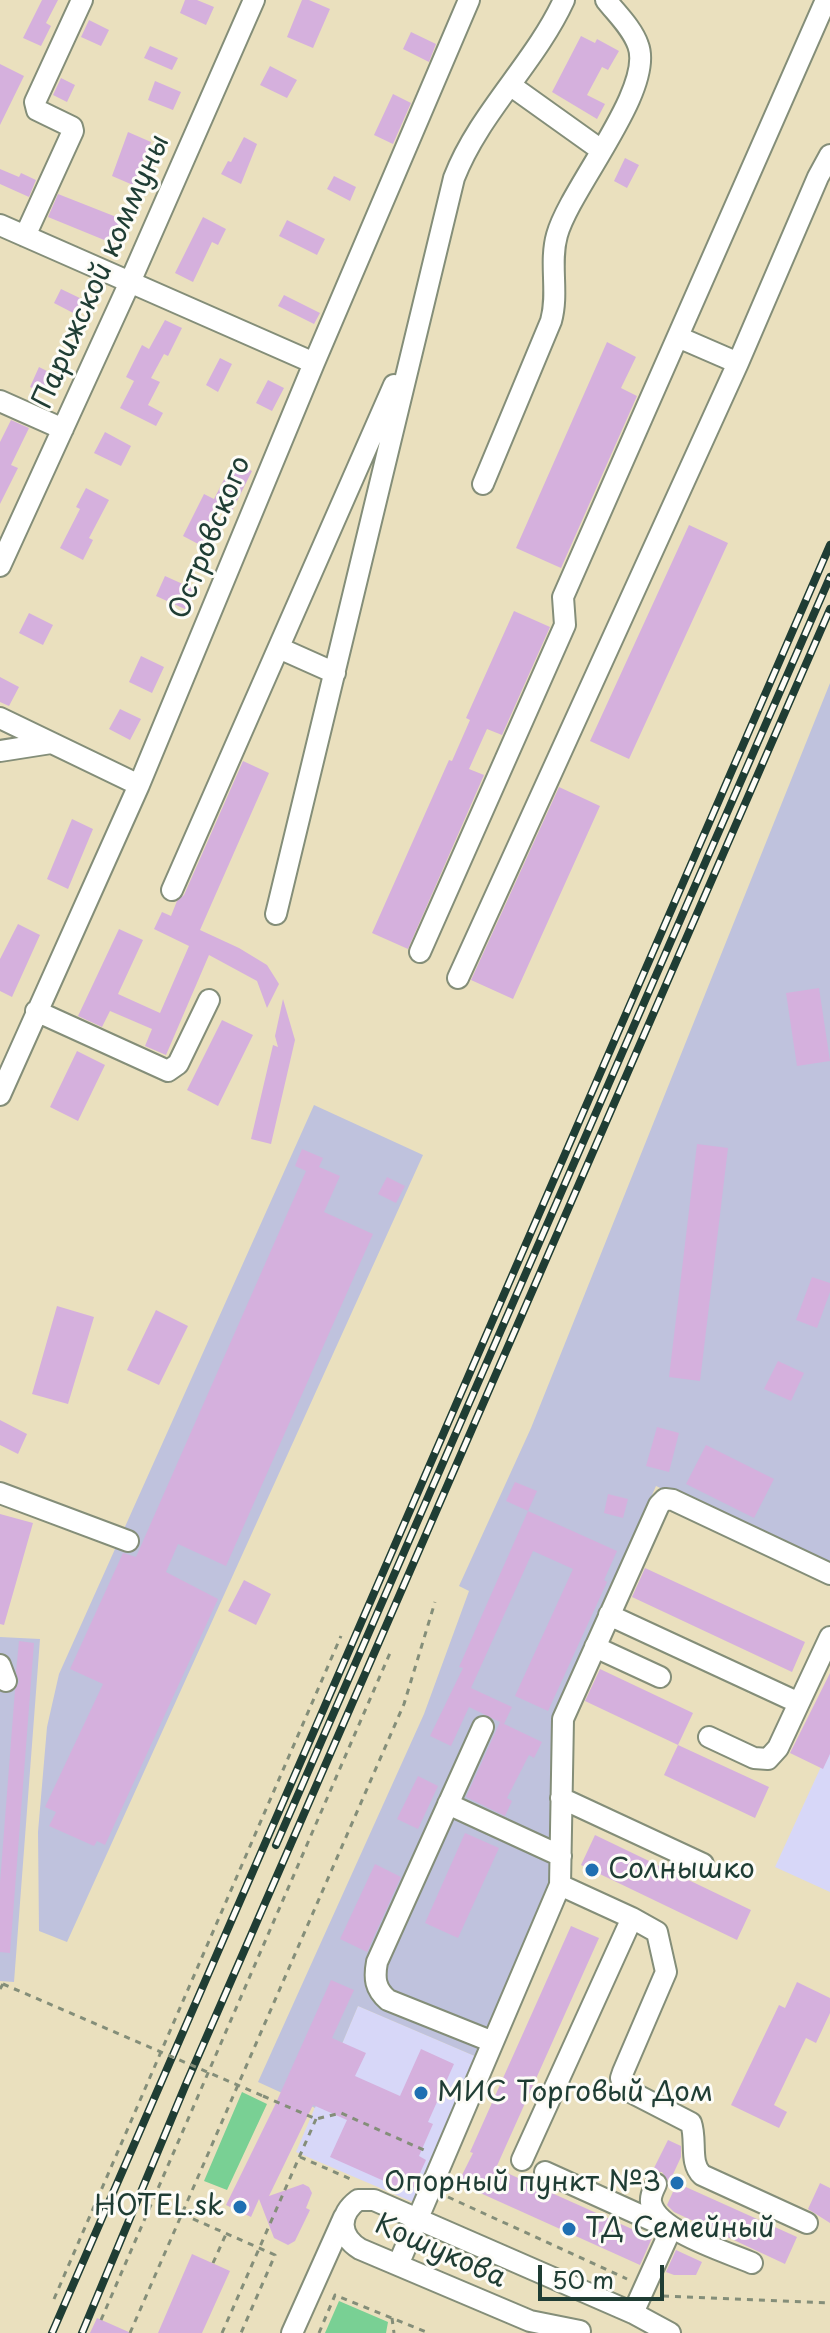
<!DOCTYPE html>
<html>
<head>
<meta charset="utf-8">
<style>
	body { margin:0 }
	#map { position:relative; width:830px; height:2333px; overflow:hidden; background:#eae0be; font-family:"Playpen Sans",sans-serif }
	canvas { display:block }
	.scale { position:absolute; left:538px; top:2265px; width:126px; height:36px; box-sizing:border-box; border:4px solid #1f3d34; border-top:0; padding-left:10px; font-size:24px; line-height:28px; white-space:nowrap; color:#1f3d34; -webkit-text-stroke:6px #fdfcf7; paint-order:stroke }
</style>
</head>
<body>
<div id="map">
<canvas width="830" height="2333"></canvas>
<div class="scale">50 m</div>
</div>
<script>
const g = document.querySelector('canvas').getContext('2d');
g.lineJoin = 'round';
function fill(path, color) { g.fillStyle = color; g.fill(path, 'evenodd'); }
function stroke(path, color, width, dash) { g.strokeStyle = color; g.lineWidth = width; g.lineCap = dash ? 'butt' : 'round'; g.setLineDash(dash || []); g.stroke(path); }
function label(font, color, halo, rows, align = 'center') {
  g.font = font + ' "Playpen Sans",sans-serif'; g.lineWidth = 6; g.setLineDash([]); g.textBaseline = 'middle'; g.strokeStyle = halo; g.fillStyle = color; for (const [text, x, y, turn = 0] of rows) {
    g.save(); g.translate(x, y); g.rotate((+turn || 0) * Math.PI / 180); g.textAlign = isNaN(turn) ? turn : align; if (halo) g.strokeText(text, 0, 0); g.fillText(text, 0, 0); g.restore();
  }
}
fill(new Path2D(`
	M830,1747V1892L775,1867Z
	M358,2006L477,2057L415,2203L296,2152Z`), '#d7d7f8');
fill(new Path2D(`
	M830,683V1567L656,1486L555,1714L550,1887L477,2057L358,2006L315,2108L258,2082L424,1714L469,1591L459,1586L531,1428Z
	M314,1105L423,1155L67,1942L39,1931L38,1832L47,1727L59,1674Z
	M0,1637L40,1639L14,1982L0,1981Z`), '#bfc2dd');
fill(new Path2D(`
	M242,2092L267,2104L227,2190L204,2181Z
	M339,2301L388,2322L386,2333H325Z`), '#79d094');
fill(new Path2D(`
	M42,0H58L46,23L51,26L41,46L23,38Z
	M185,0H197L214,7L206,25L180,13Z
	M302,0H309L330,9L313,48L287,37Z
	M89,20L109,30L101,46L81,37Z
	M411,32L436,44L429,62L403,49Z
	M581,36L595,43L597,39L619,51L608,70L602,67L587,95L605,104L597,119L552,92Z
	M150,46L178,58L172,70L144,58Z
	M0,64L24,76L0,125Z
	M270,66L297,80L287,98L260,85Z
	M61,78L75,85L67,102L53,95Z
	M155,81L181,92L173,110L148,100Z
	M393,94L411,103L393,144L374,135Z
	M128,132L151,142L133,185L112,176Z
	M244,137L257,144L241,184L221,174L228,161L231,162Z
	M625,158L639,165L627,188L614,181Z
	M0,169L19,177L21,173L36,180L29,197L0,184Z
	M334,176L356,187L350,201L327,189Z
	M58,194L124,220L114,244L48,217Z
	M203,217L226,229L218,245L212,242L193,282L175,273Z
	M287,220L325,239L317,255L279,236Z
	M61,289L86,301L79,316L54,303Z
	M284,295L320,313L314,324L278,306Z
	M165,320L182,328L168,356L164,354L151,378L160,382L148,405L163,413L156,426L120,408L134,381L126,377L142,345L149,349Z
	M607,342L636,357L621,388L637,396L561,568L516,548Z
	M220,358L232,364L218,392L206,385Z
	M39,367L57,376L47,395L30,387Z
	M268,380L284,388L272,411L256,403Z
	M11,420L29,428L11,465L18,468L0,504V442Z
	M105,432L131,446L121,466L94,453Z
	M233,462L252,471L231,513L221,509L202,546L183,536L204,494L214,499Z
	M86,488L109,500L89,538L93,540L83,560L60,548L80,509L76,507Z
	M689,525L728,543L629,759L590,741Z
	M165,576L196,590L187,610L156,596Z
	M514,611L550,627L502,735L487,729L469,769L484,775L408,949L372,933L449,760L452,761L470,720L466,718Z
	M29,613L53,625L43,645L19,633Z
	M141,656L164,667L152,693L129,682Z
	M0,677L19,687L9,706L0,702Z
	M120,709L141,719L130,740L109,729Z
	M243,761L269,773L200,930L239,948L267,965L279,984L267,1008L257,981L209,955L166,1055L145,1046L152,1029L110,1011L102,1027L78,1016L119,929L143,940L118,994L160,1013L189,946L154,929L162,912L171,916L177,901L184,895Z
	M559,787L600,806L513,999L471,980Z
	M72,819L93,829L68,889L47,879Z
	M18,924L40,935L12,997L0,991V959Z
	M819,988L830,1061L797,1066L786,993Z
	M283,999L295,1040L271,1144L251,1139L273,1045L278,1047L275,1036Z
	M222,1020L253,1035L218,1106L187,1090Z
	M77,1051L105,1065L78,1121L50,1107Z
	M697,1144L728,1148L700,1381L669,1377Z
	M302,1149L323,1158L319,1167L340,1176L324,1212L373,1234L226,1566L178,1544L166,1572L218,1599L105,1845L97,1841L94,1846L49,1826L56,1812L45,1807L103,1684L70,1669L123,1553L136,1557L306,1171L295,1166Z
	M387,1177L405,1186L396,1203L378,1194Z
	M812,1277L830,1283V1292L817,1328L796,1320Z
	M57,1306L94,1317L68,1404L32,1394Z
	M156,1310L188,1326L159,1385L127,1370Z
	M778,1361L804,1373L791,1401L764,1389Z
	M0,1420L27,1434L18,1454L0,1445Z
	M657,1427L679,1433L669,1472L646,1466Z
	M706,1445L774,1479L754,1518L686,1484Z
	M515,1482L537,1491L528,1511L506,1501Z
	M608,1494L628,1499L623,1518L604,1513Z
	M528,1511L617,1551L604,1580L607,1582L548,1711L515,1696L573,1569L533,1551L471,1688L512,1707L504,1724L469,1707L451,1746L430,1736L463,1668L459,1667Z
	M0,1514L33,1523L4,1625L0,1624Z
	M645,1568L805,1642L792,1672L632,1597Z
	M244,1580L271,1594L256,1625L228,1611Z
	M19,1641L34,1643L10,1953L0,1952V1883L15,1690L19,1682L16,1672Z
	M600,1669L693,1713L678,1745L585,1701Z
	M830,1673V1754L823,1769L790,1753Z
	M500,1722L542,1742L534,1758L529,1755L507,1798L512,1801L505,1816L466,1797Z
	M678,1745L769,1787L755,1818L664,1775Z
	M418,1776L438,1786L418,1829L397,1819Z
	M465,1833L499,1848L458,1938L425,1923Z
	M595,1835L751,1910L737,1940L581,1865Z
	M375,1864L401,1877L367,1952L340,1939Z
	M571,1926L599,1938L496,2168L652,2238L640,2265L458,2183L473,2153L470,2152Z
	M331,1980L354,1990L332,2038L366,2053L355,2076L400,2096L421,2049L454,2064L428,2122L433,2124L419,2156L426,2160L411,2193L330,2157L347,2120L313,2105L269,2196L303,2184L309,2187L312,2193L306,2208L310,2210L295,2241L288,2245L274,2238L259,2199L251,2217L226,2205L275,2105Z
	M797,1982L830,1998V2013L816,2043L806,2038L774,2105L787,2112L779,2128L731,2105L779,2005L785,2008Z
	M668,2140L681,2146V2157L669,2183L662,2172H652Z
	M677,2183L797,2237L785,2264L674,2212L667,2205Z
	M820,2183L830,2188V2223L808,2209Z
	M676,2250L702,2262L696,2275H674L666,2272Z
	M192,2254L230,2271L202,2333H158Z
	M97,2318L131,2333H90Z`), '#d5b0dd');
const minor = new Path2D(`
	M510,85L601,150
	M0,225L314,363
	M25,236L73,131L72,127L37,110L35,102L82,0
	M738,363L818,177L830,155
	M0,401L63,429
	M483,484L551,321C559,293 549,263 557,235C570,188 655,89 638,45C632,28 617,14 606,0
	M0,566L130,282L254,0
	M279,648L335,673
	M0,718L139,785
	M0,751L51,743
	M172,890L394,385
	M276,914L454,178C479,113 535,63 564,0
	M420,952L565,625L563,597L826,0
	M458,978L738,363L678,337
	M36,1011L168,1071L178,1064L209,1000
	M0,1095L139,785L314,363L469,0
	M0,1493L128,1541
	M609,1615L799,1703L830,1637
	M595,1647L660,1677
	M0,1665L6,1681
	M483,1727L377,1962C374,1978 375,1989 388,2000L493,2042
	M709,1737L754,1758L768,1759L778,1748L799,1703
	M561,1798L703,1864
	M448,1804L561,1856
	M632,1918L657,1932L666,1972L623,2072L621,2078L625,2089L691,2123C697,2140 689,2163 702,2175L807,2223
	M522,2160L632,1918L560,1885
	M545,2172L671,2229L633,2313
	M656,2184C654,2189 650,2195 651,2202C656,2231 727,2252 752,2263
	M398,2265L560,1885L563,1719L659,1505L665,1499L673,1500L830,1574
	M580,2331L530,2321L360,2249C339,2236 338,2215 358,2200H374L633,2313L670,2333
	M292,2333L344,2217`);
stroke(minor, '#848e79', 24);
stroke(new Path2D(`
	M0,1989L3,1984
	M263,2096L316,2119L341,2113L426,2151
	M300,2157L355,2181
	M448,2197L627,2279
	M182,2214L275,2255L241,2333
	M213,2263L226,2234
	M663,2296L830,2303
	M54,2299L341,1636
	M392,2318L394,2333
	M101,2320L390,1653
	M130,2333L404,1704L435,1602
	M222,2333L316,2119
	M319,2333L335,2295L429,2333`), '#848e79', 3, [6, 6]);
stroke(minor, '#fff', 20);
const rail = new Path2D(`
	M276,1845L830,577
	M52,2333L830,545
	M82,2333L186,2084L830,609`);
stroke(rail, '#1f3d34', 8);
stroke(rail, '#fdfcf7', 5, [15]);
stroke(new Path2D(`
	M3,1984L263,2096`), '#848e79', 3, [6, 6]);
for (const [x, y, r, color] of [
	[592,1870,8,"#1f6fb2"],
	[421,2093,8,"#1f6fb2"],
	[677,2183,8,"#1f6fb2"],
	[240,2207,8,"#1f6fb2"],
	[569,2229,8,"#1f6fb2"]
]) { const dot = new Path2D(); dot.arc(x, y, r, 0, 2 * Math.PI); g.fillStyle = color; g.fill(dot); stroke(dot, '#fdfcf7', 3); }
label('28px', '#1f3d34', '#fdfcf7', [
	["Парижской коммуны",102,272,-66],
	["Островского",211,538,-68],
	["Кошукова",440,2252,24]
]);
label('28px', '#1f3d34', '#fdfcf7', [
	["Солнышко",608,1870],
	["МИС Торговый Дом",437,2093],
	["Опорный пункт №3",661,2183,"right"],
	["HOTEL.sk",224,2207,"right"],
	["ТД Семейный",585,2229]
], 'left');
</script>
</body>
</html>
